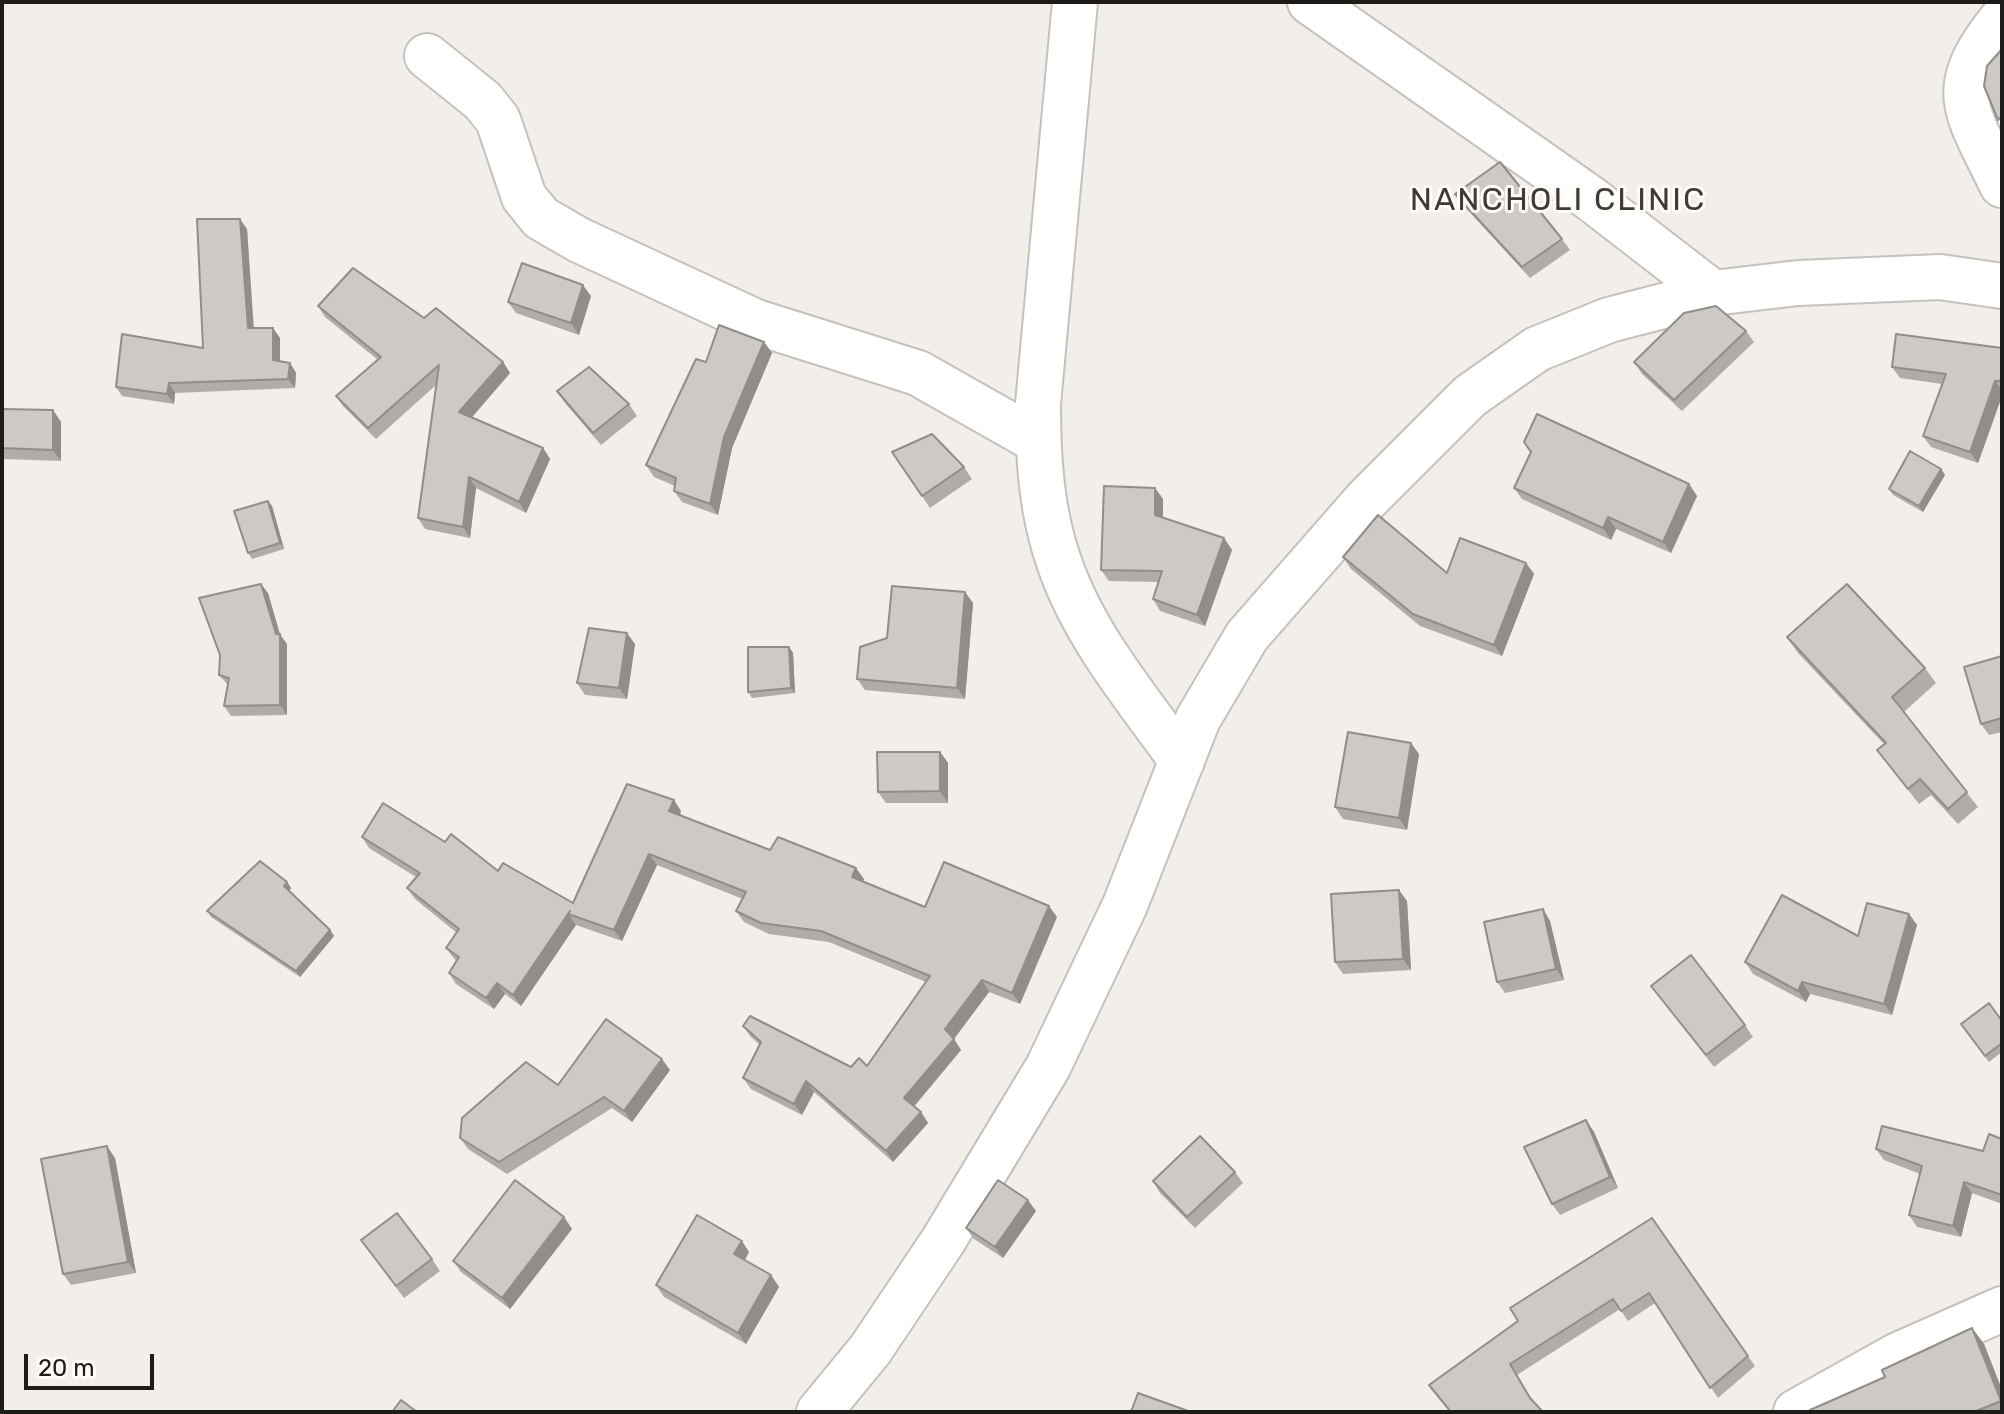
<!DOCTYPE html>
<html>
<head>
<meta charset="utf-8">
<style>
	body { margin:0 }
	#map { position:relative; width:2004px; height:1414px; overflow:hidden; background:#f2eee9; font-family:Rubik,sans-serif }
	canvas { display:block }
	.frame { position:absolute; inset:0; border:4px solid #1d1c1a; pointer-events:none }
	.scale { position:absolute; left:24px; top:1354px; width:130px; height:36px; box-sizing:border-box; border:4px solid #1d1c1a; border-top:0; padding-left:10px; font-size:24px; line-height:28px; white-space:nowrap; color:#1d1c1a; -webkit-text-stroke:6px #fffcf8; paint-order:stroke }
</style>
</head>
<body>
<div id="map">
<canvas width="2004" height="1414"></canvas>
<div class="frame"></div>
<div class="scale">20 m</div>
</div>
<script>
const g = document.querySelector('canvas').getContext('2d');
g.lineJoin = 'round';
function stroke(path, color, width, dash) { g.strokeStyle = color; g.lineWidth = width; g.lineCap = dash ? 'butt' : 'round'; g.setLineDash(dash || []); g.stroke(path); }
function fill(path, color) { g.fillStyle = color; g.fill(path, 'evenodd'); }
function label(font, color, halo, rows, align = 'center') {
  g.font = font + ' Rubik,sans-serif'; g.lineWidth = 6; g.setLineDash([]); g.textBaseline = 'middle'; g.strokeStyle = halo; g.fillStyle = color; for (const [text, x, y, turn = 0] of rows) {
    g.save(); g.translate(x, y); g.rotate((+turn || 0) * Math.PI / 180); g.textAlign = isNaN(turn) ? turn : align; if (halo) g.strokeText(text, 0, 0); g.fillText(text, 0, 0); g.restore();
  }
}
const minor = new Path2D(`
	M1075,2L1038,404C1038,457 1041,511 1059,562C1084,636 1137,698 1182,761
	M1310,2L1590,198L1713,293
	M2002,19C1944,90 1966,110 2002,185
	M427,56L483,101L498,120L524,197L541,218L579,240L756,322L918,373L1038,441
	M1796,1412L1898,1355L2002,1309`);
const tertiary = new Path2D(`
	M819,1412L870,1350L943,1241L1048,1067L1125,905L1198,719L1247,636L1366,500L1470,396L1537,349L1609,320L1713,293L1798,283L1940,277L2002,286`);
stroke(minor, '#c5c2bd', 48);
stroke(tertiary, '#c5c2bd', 48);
stroke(minor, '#fff', 44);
stroke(tertiary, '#fff', 44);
fill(new Path2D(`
	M1455,194L1562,239L1570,250L1530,278L1463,205Z
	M247,229L254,328L280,338V362L290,363L296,373L295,388L175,393L174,404L122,396L116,387L203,348Z
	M591,296L579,335L516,313L508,302Z
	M318,306L424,318L503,362L510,373L472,417L543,448L550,459L526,513L476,488L470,538L425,529L418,518L436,385L376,439L343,406L336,396L378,360L325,317Z
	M1746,331L1754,342L1682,411L1642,374L1634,362Z
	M764,342L772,353L732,448L718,515L682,502L674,491L675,486L654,477L646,465L706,362Z
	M2002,348V396L1978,463L1931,447L1923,436L1942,384L1900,378L1892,367Z
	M557,391L629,404L637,416L601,445L565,403Z
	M2,409L53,410L61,422V461L3,459L2,457Z
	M892,452L964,467L972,479L930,508Z
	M1941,469L1945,475L1923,512L1893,495L1889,489Z
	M1689,484L1697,496L1671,553L1616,529L1611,540L1522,499L1514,488Z
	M1155,488L1163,499V518L1224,538L1232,550L1205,626L1160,611L1153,599L1158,582L1109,581L1101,570Z
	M268,501L272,506L284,549L252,559L248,553Z
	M1343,557L1447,573L1526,563L1534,574L1502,656L1420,626L1351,569Z
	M965,592L973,603L965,699L865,690L857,679L887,638Z
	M268,593L280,634L287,644V715L231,716L224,706L228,685L219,675L220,655Z
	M1787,637L1925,668L1936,683L1904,712L1978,807L1958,824L1931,795L1919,804L1877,750L1884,744L1798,653Z
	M635,644L627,699L585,695L577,683Z
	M789,647L793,653L795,693L752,698L748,692Z
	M2002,656V732L1989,735L1981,724Z
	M940,752L948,763V803H886L878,792Z
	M1419,754L1407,830L1343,819L1335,807Z
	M681,811L680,816L770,850L864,879L863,881L925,907L1057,917L1020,1004L989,992L954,1039L961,1050L914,1106L921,1112L928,1123L893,1162L814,1092L802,1115L751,1089L743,1078L760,1045L751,1037L743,1026L851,1067L867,1066L926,982L829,942L769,934L744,922L736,911L743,899L657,865L622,941L576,925L521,1006L505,994L494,1009L456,984L449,973L456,961L446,948L457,933L415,899L407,888L416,877L369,848L362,837L445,842L498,871L573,903Z
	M287,882L291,888L289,891L330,930L334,936L300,977L211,917L207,911Z
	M1407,901L1411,970L1343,974L1335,962Z
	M1543,909L1550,921L1564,980L1505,993L1497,982Z
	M1909,914L1917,925L1892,1015L1810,994L1806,1002L1753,974L1745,962L1858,936Z
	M1651,986L1745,1025L1753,1037L1714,1067Z
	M2002,1021V1052L1989,1062L1961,1024Z
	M670,1070L632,1122L612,1108L507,1174L468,1149L460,1138L558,1085Z
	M1586,1120L1594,1132L1618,1188L1560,1215L1552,1204Z
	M2002,1139V1204L1972,1193L1961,1237L1917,1227L1909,1215L1920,1174L1884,1160L1876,1149L1983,1151Z
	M115,1158L136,1273L71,1285L63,1274Z
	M1235,1172L1243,1183L1195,1228L1160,1193L1153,1181Z
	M1036,1211L1003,1258L974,1239L966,1228Z
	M564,1217L572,1229L510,1309L461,1272L453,1261Z
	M1652,1218L1755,1366L1718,1398L1655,1303L1628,1321L1620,1309L1517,1375L1533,1401L1543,1412H1450L1429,1385L1518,1321Z
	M361,1240L432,1259L440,1271L404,1298Z
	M749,1252L745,1260L771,1275L779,1287L746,1344L664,1297L656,1285Z
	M1972,1328L1984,1344L2002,1390V1412H1811L1885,1377Z`), '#b0ada9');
fill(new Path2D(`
	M240,219L247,229L254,337L248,328Z
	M583,285L591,296L579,335L571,323Z
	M273,328L280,338V370L273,360Z
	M764,342L772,353L732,448L718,515L710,504L724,437Z
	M503,362L510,373L467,423L459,412Z
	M290,363L296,373L295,388L288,379Z
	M1995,381L2002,390V396L1978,463L1970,452Z
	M169,383L175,393L174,404L167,394Z
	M53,410L61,422V461L53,450Z
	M543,448L550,459L526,513L519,502Z
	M1941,469L1945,475L1923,512L1919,506Z
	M469,477L476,488L470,538L463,527Z
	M1689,484L1697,496L1671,553L1663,542Z
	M1155,488L1163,499V526L1155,515Z
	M268,501L272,506L284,549L280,543Z
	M1608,517L1616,529L1611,540L1603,528Z
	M1224,538L1232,550L1205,626L1197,615Z
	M1526,563L1534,574L1502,656L1494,645Z
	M261,584L268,593L280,635L287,644V715L280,705L276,634Z
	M965,592L973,603L965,699L957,688Z
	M627,633L635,644L627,699L619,688Z
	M789,647L793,653L795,693L791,688Z
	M1411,743L1419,754L1407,830L1399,818Z
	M940,752L948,763V803L940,791Z
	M674,800L681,811L676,822L669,811Z
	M649,854L657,865L622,941L614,930Z
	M856,868L864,879L860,888L852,877Z
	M287,882L291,888L288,892L284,886Z
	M1399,890L1407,901L1411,970L1403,959Z
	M1049,906L1057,917L1020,1004L1012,993Z
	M1543,909L1550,921L1564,980L1556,969Z
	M570,911L568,914L576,925L521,1006L513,995Z
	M1909,914L1917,925L1892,1015L1884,1004Z
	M330,930L334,936L300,977L296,971Z
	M982,980L989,992L953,1040L954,1039L961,1050L912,1109L904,1098L945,1029Z
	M1802,982L1810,994L1806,1002L1798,991Z
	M497,983L505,994L494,1009L486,998Z
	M662,1059L670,1070L632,1122L624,1111Z
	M806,1081L814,1092L802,1115L794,1104Z
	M921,1112L928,1123L893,1162L886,1151Z
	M1586,1120L1594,1132L1618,1188L1610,1177Z
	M107,1146L115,1158L136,1273L128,1262Z
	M1964,1182L1972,1193L1961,1237L1953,1226Z
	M1028,1200L1036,1211L1003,1258L995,1247Z
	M564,1217L572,1229L510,1309L502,1298Z
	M742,1241L749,1252L742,1265L734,1254Z
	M771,1275L779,1287L746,1344L738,1333Z
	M1972,1328L1984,1344L2002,1390V1403Z`), '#908d8a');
const building = new Path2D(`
	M2002,49V116L1998,120L1984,86L1987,66Z
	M1500,162L1562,239L1522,267L1455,194Z
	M197,219H240L248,328H273V360L290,363L288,379L169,383L167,394L116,387L122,334L203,348Z
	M522,263L583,285L571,323L508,302Z
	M353,268L424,318L436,308L503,362L459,412L543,448L519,502L469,477L463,527L418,518L439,365L368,428L336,396L381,357L318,306Z
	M1716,306L1746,331L1674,400L1634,362L1684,313Z
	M719,325L764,342L724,437L710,504L674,491L676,478L646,465L696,359L706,362Z
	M1896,334L2002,348V376L2000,381H1995L1970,452L1923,436L1946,374L1892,367Z
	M589,367L629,404L593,433L557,391Z
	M2,409L53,410V450L2,448Z
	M1537,414L1689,484L1663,542L1608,517L1603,528L1514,488L1531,452L1524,442Z
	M932,434L964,467L922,496L892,452Z
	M1910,451L1941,469L1919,506L1889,489Z
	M1104,486L1155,488V515L1224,538L1197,615L1153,599L1162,571L1101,570Z
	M268,501L280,543L248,553L234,511Z
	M1378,515L1447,573L1460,538L1526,563L1494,645L1413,614L1343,557Z
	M261,584L276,634H280V705L224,706L229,678L219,675L220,655L199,598Z
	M1847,584L1925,668L1892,697L1967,792L1948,809L1920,779L1908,789L1877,750L1886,743L1787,637Z
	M892,586L965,592L957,688L857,679L860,647L887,638Z
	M589,628L627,633L619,688L577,683Z
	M748,647H789L791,688L748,692Z
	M2002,656V718L1981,724L1964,667Z
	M1348,732L1411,743L1399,818L1335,807Z
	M877,752H940V791L878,792Z
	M627,784L674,800L669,811L770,850L778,837L856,868L852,877L925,907L944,862L1049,906L1012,993L982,980L945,1029L954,1039L904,1098L921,1112L886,1151L806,1081L794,1104L743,1078L761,1042L743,1026L750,1016L851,1067L859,1058L867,1066L930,976L821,931L761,923L736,911L746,892L649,854L614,930L568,914L570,911L513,995L497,983L486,998L449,973L459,957L446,948L459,929L407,888L420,873L362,837L383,803L445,842L451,834L498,871L503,863L573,903Z
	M260,861L287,882L284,886L330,930L296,971L207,911Z
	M1399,890L1403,959L1335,962L1331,894Z
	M1782,895L1858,936L1867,903L1909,914L1884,1004L1802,982L1798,991L1745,962Z
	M1543,909L1556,969L1497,982L1484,922Z
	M1691,955L1745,1025L1706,1055L1651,986Z
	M1989,1003L2002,1021V1043L1985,1056L1961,1024Z
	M606,1019L662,1059L624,1111L604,1097L499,1162L460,1138L462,1118L526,1062L558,1085Z
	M1586,1120L1610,1177L1552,1204L1524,1147Z
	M1882,1126L1983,1151L1989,1134L2002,1139V1195L1964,1182L1953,1226L1909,1215L1922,1166L1876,1149Z
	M1200,1136L1235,1172L1187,1217L1153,1181Z
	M107,1146L128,1262L63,1274L41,1159Z
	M515,1180L564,1217L502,1298L453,1261Z
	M998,1180L1028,1200L995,1247L966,1228Z
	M397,1213L432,1259L396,1286L361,1240Z
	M697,1215L742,1241L734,1254L771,1275L738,1333L656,1285Z
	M1652,1218L1748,1356L1710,1388L1649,1293L1621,1311L1613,1299L1510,1364L1530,1398L1543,1412H1451L1429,1385L1518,1321L1510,1308Z
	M1972,1328L2001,1401L1974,1412H1811L1810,1410L1885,1377L1882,1370Z
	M1138,1393L1191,1412H1131Z
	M401,1400L417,1412H392Z`);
fill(building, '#cdc9c5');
stroke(building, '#908d8a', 2);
g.letterSpacing = '2px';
label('32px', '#3e3b37', '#fffcf8', [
	["NANCHOLI CLINIC",1558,201]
]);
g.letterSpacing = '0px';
</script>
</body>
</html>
